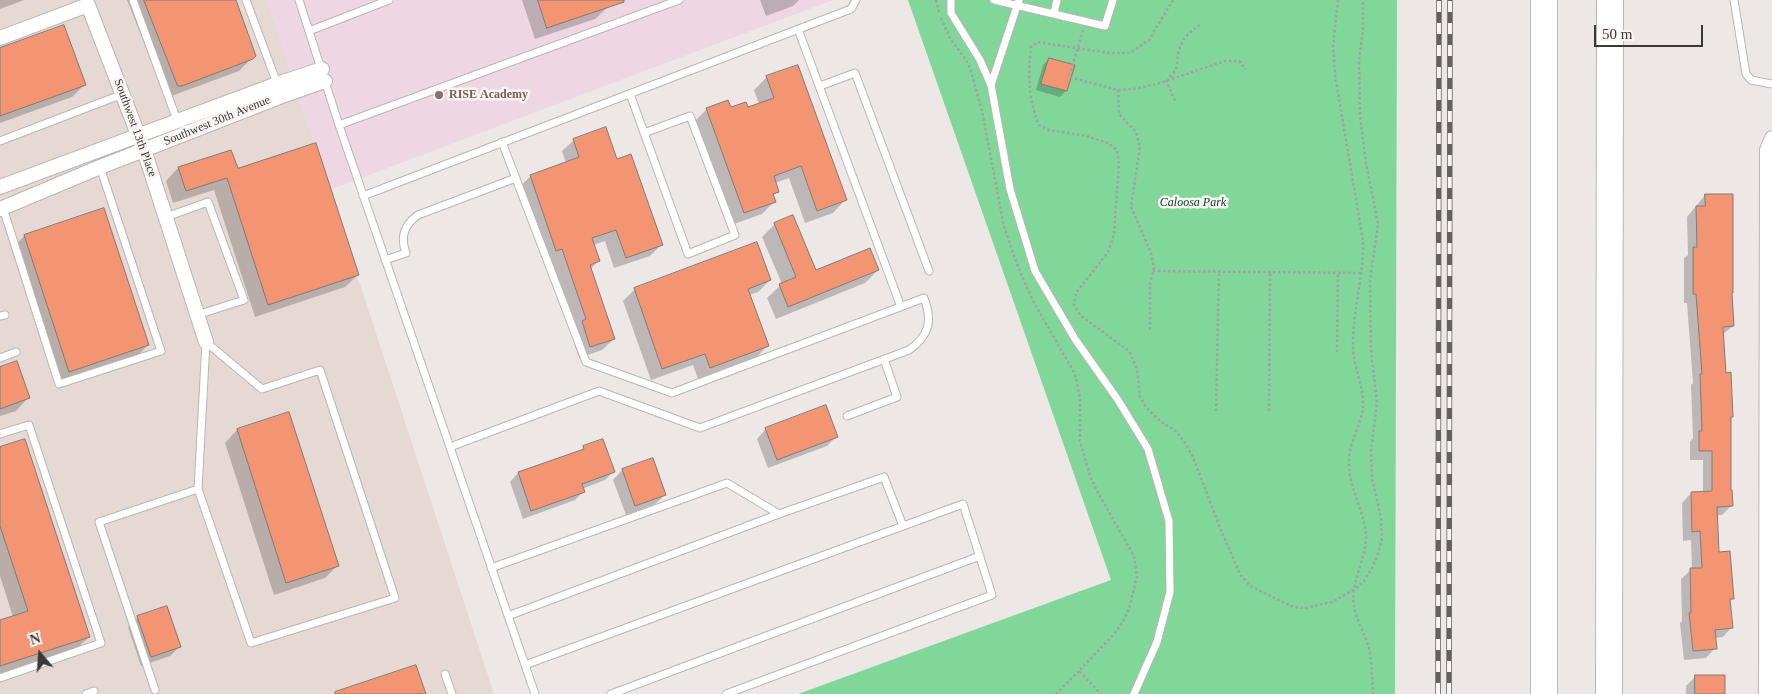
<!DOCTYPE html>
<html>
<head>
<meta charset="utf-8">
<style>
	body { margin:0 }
	#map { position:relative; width:1772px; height:694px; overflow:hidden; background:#ede7e5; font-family:Georgia,serif }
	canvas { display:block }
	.north { position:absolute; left:15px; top:629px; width:50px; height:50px; -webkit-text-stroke:4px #faf4f2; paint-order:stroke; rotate:342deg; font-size:14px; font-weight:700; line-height:20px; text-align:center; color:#3b3838 }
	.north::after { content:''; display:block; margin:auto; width:18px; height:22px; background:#3b3838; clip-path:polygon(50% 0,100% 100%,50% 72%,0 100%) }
	.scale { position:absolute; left:1594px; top:25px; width:109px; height:22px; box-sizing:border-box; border:2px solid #3b3838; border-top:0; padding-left:6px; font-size:15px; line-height:18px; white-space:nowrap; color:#3b3838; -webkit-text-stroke:4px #faf4f2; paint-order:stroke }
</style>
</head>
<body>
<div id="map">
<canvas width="1772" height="694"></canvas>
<div class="north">N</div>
<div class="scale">50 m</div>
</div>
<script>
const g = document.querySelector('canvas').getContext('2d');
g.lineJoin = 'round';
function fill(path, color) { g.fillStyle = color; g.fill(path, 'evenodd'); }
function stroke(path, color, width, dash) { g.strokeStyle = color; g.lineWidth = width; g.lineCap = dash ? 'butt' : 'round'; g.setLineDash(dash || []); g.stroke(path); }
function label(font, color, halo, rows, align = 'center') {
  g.font = font + ' Georgia,serif'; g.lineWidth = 5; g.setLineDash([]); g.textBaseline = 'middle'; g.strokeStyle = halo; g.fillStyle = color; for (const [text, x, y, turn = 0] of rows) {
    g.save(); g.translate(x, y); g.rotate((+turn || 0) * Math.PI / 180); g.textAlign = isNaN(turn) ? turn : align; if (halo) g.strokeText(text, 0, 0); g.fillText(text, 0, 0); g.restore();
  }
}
fill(new Path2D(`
	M0,0H267L494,694H0Z`), '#e6d9d4');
fill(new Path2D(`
	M267,0H833L329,190Z`), '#eed7e3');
fill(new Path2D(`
	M908,0H1397L1395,694H798L1111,580Z`), '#81d799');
fill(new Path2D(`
	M0,0H24L0,9Z
	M127,0H235L255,55L239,71L166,98Z
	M522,0H606L608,7L595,19L535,39Z
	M760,0H799L793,6L766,16Z
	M0,49L84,85L72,97L0,123Z
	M1049,59L1066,91L1060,97L1036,90L1043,65Z
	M767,77L845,200L833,213L805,223L789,178L775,183L778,191L772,197L774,202L762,214L731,225L694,122L707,109L747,108L759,104L754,90Z
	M574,140L616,161L661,245L650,256L614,268L605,241L593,245L598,261L590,270L614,339L602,350L579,358L571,334L575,330L519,187L531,176L566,163L562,151Z
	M231,151L237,170L358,275L345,287L255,317L214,190L173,203L166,181L178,168Z
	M1705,195L1732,293L1733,326L1722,335L1725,374L1732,417L1729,419L1730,492L1732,505L1722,515H1716L1717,553L1733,598L1729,602L1732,627L1723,637L1714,638L1715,648L1706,658L1684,660L1680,623L1682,621L1681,579L1692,569L1691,540L1683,541L1682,503L1691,493H1703V460H1690V442L1693,438L1691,385L1693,383L1687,303H1684V258L1688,255L1687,217Z
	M103,210L148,345L135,358L56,384L12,249L24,236Z
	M775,224L815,272L878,270L865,283L776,319L767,298L782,284L762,237Z
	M770,280L758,292L749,295L767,346L756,358L698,379L693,365L651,380L623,301L635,289Z
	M0,368L28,398L16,411L0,416Z
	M288,414L337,566L325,578L274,595L225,443L237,430Z
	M766,429L836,437L827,446L768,468L757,439Z
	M584,447L613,472L605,480L582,489L583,492L575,500L523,519L510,482L518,473L579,452Z
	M0,448L89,637L76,649L0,674V621L13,617L0,576Z
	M652,460L665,495L655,504L626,515L613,480L622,470Z
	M138,617L180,646L170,656L141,666L128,627Z
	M1695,677L1723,694H1686V686Z`), '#0003');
const building = new Path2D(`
	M144,0H236L256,56L253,59L182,86H178Z
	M538,0H624V2L547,28Z
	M64,25L86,85L0,116V48Z
	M1049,58L1075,65L1067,91L1041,84Z
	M798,65L847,200L817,211L801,166L774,176L779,192L773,194L776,202L744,213L706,108L728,100L731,107L746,102L748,107L774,98L766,76Z
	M606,127L617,159L631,154L663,245L626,258L616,230L592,238L600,261L590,265L615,339L590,347L582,321L586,319L562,249L556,251L530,175L579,157L573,139Z
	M316,143L359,275L268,305L227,178L186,191L178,167L231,150L238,168Z
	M1705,194H1733V293H1732L1734,326L1723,327L1726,373L1731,372L1733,417H1731V490H1732L1733,506L1717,507L1719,552L1730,551L1734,599H1730L1733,628L1715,630L1717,649L1693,651L1689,613L1691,612L1690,568H1702L1700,531L1692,532L1691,492L1712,491V451H1699V431H1702L1700,374H1702L1696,294H1693V247H1697L1696,206H1705Z
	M104,208L149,345L69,372L24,235Z
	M793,215L816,270L870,248L879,270L788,307L779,284L796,277L774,223Z
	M757,242L771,280L748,289L769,346L710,368L705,354L662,369L634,288Z
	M17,361L30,398L0,409V367Z
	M826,405L838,437L777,460L765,428Z
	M289,412L339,566L286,583L237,429Z
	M25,439L90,637L0,666V620L28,611L0,526V447Z
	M603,439L615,472L582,484L585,492L531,511L518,472L584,449L583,446Z
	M653,458L666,495L635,506L622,469Z
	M167,606L181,647L151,657L137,616Z
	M416,665L426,694H335V692Z
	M1695,675H1725V694H1695Z`);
fill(building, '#f39473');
stroke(building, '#807b79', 1);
const lane = new Path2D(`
	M133,0L177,120
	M246,0L278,86
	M299,0L339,125L535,694
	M951,0V13L980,60L991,85L1010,189L1035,271L1075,339L1118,400L1148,449L1169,521L1170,592L1157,642L1134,694
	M994,0L1105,26L1113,0
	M1734,0L1746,74L1751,80L1772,84
	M1054,13L1057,0
	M798,29L901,307
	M309,31L389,0
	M991,85L1019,0
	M820,86L855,73L929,271
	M630,94L688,254L735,235L690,116L644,133
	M339,125L679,0
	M0,141L123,94
	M363,196L851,9L856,0
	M3,208L59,384L161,351L100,167
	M166,217L208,202L244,300L197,315
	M385,260L406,253C400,237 404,225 418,215L516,178
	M0,316L5,315
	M0,358L16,352
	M847,416L897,397L884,359
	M0,434L29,425L101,643L0,678
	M450,447L599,391L700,428L909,350C929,336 933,321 924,298L672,393L586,362L502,142
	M198,489L251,643L395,598L320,370L262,389L206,342
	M491,568L727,483L779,514L884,477L903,526
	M508,616L779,514
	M525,665L963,504L992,595L726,694
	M445,674L452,694
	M155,690L99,522L198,489L206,342
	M86,694L94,691
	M611,694L980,556`);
const street = new Path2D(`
	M0,38L88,5L144,150L206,342
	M0,187L277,84L322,69
	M0,209L100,167L282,96L325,81
	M1766,694L1767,150L1772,138`);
const highway = new Path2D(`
	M1544,694V0
	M1609,694L1610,0`);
stroke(lane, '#bbb5b3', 9);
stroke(street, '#bbb5b3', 16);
stroke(highway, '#bbb5b3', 28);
stroke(new Path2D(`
	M936,0L939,13
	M1173,0L1149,40L1130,53H1109L1037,42L1031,47C1028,74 1028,99 1039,125L1049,130L1087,136L1108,143L1117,150L1119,164L1114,234L1108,252L1076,293L1074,304L1080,315L1129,351L1137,369L1140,397L1146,407L1160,421L1177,432L1185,443L1193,457L1220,528L1240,574L1250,586L1293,607L1305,608L1332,602L1355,589L1364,581L1372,568L1378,554L1382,538L1381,518L1372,478L1371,451L1377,403L1371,350L1370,280L1378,224L1366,163L1360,116L1359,60L1363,31V0
	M1338,0L1333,46L1335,75L1363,241C1364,276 1353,309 1353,343C1352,365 1364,385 1363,406C1362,425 1349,441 1349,461C1348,487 1364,509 1366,535C1367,558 1350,582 1354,606C1356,619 1364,632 1368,645C1372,660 1372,678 1373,694
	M941,18L950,38L966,60L971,71L982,111L1004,227L1018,267L1033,301L1075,374L1080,398V441L1090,476L1097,491L1134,556L1137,577L1129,609L1123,621L1115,633L1079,671L1101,694
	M1083,30L1069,77L1118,90L1133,89L1157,84L1225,61H1239L1246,69
	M1170,77C1179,69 1176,61 1179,50C1182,39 1190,31 1200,25
	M1166,80L1176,103
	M1118,90L1119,114L1136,132L1140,147L1131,207L1151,253L1154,268L1150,283V330
	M1153,271L1361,273
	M1337,352L1338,272
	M1216,411L1219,271
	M1269,411L1270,272
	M1056,694L1079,671`), '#a5a19f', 2.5, [2.5, 2.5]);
stroke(lane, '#fff', 7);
stroke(street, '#fff', 14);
stroke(highway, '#fff', 26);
const rail = new Path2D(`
	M1438,694L1439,0
	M1449,694L1450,0`);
stroke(rail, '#656161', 5.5);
stroke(rail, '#faf4f2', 4, [11]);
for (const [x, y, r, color] of [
	[439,95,5,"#8d6e63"]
]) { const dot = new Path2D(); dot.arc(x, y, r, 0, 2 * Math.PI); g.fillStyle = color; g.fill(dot); stroke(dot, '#faf4f2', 2); }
label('bold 12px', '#785e54', '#faf4f2', [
	["RISE Academy",449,95]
], 'left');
label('12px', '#3b3838', '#faf4f2', [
	["Southwest 30th Avenue",217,121,-22],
	["Southwest 13th Place",135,128,70]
]);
label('italic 12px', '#034922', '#faf4f2', [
	["Caloosa Park",1193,203]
]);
</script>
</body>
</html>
